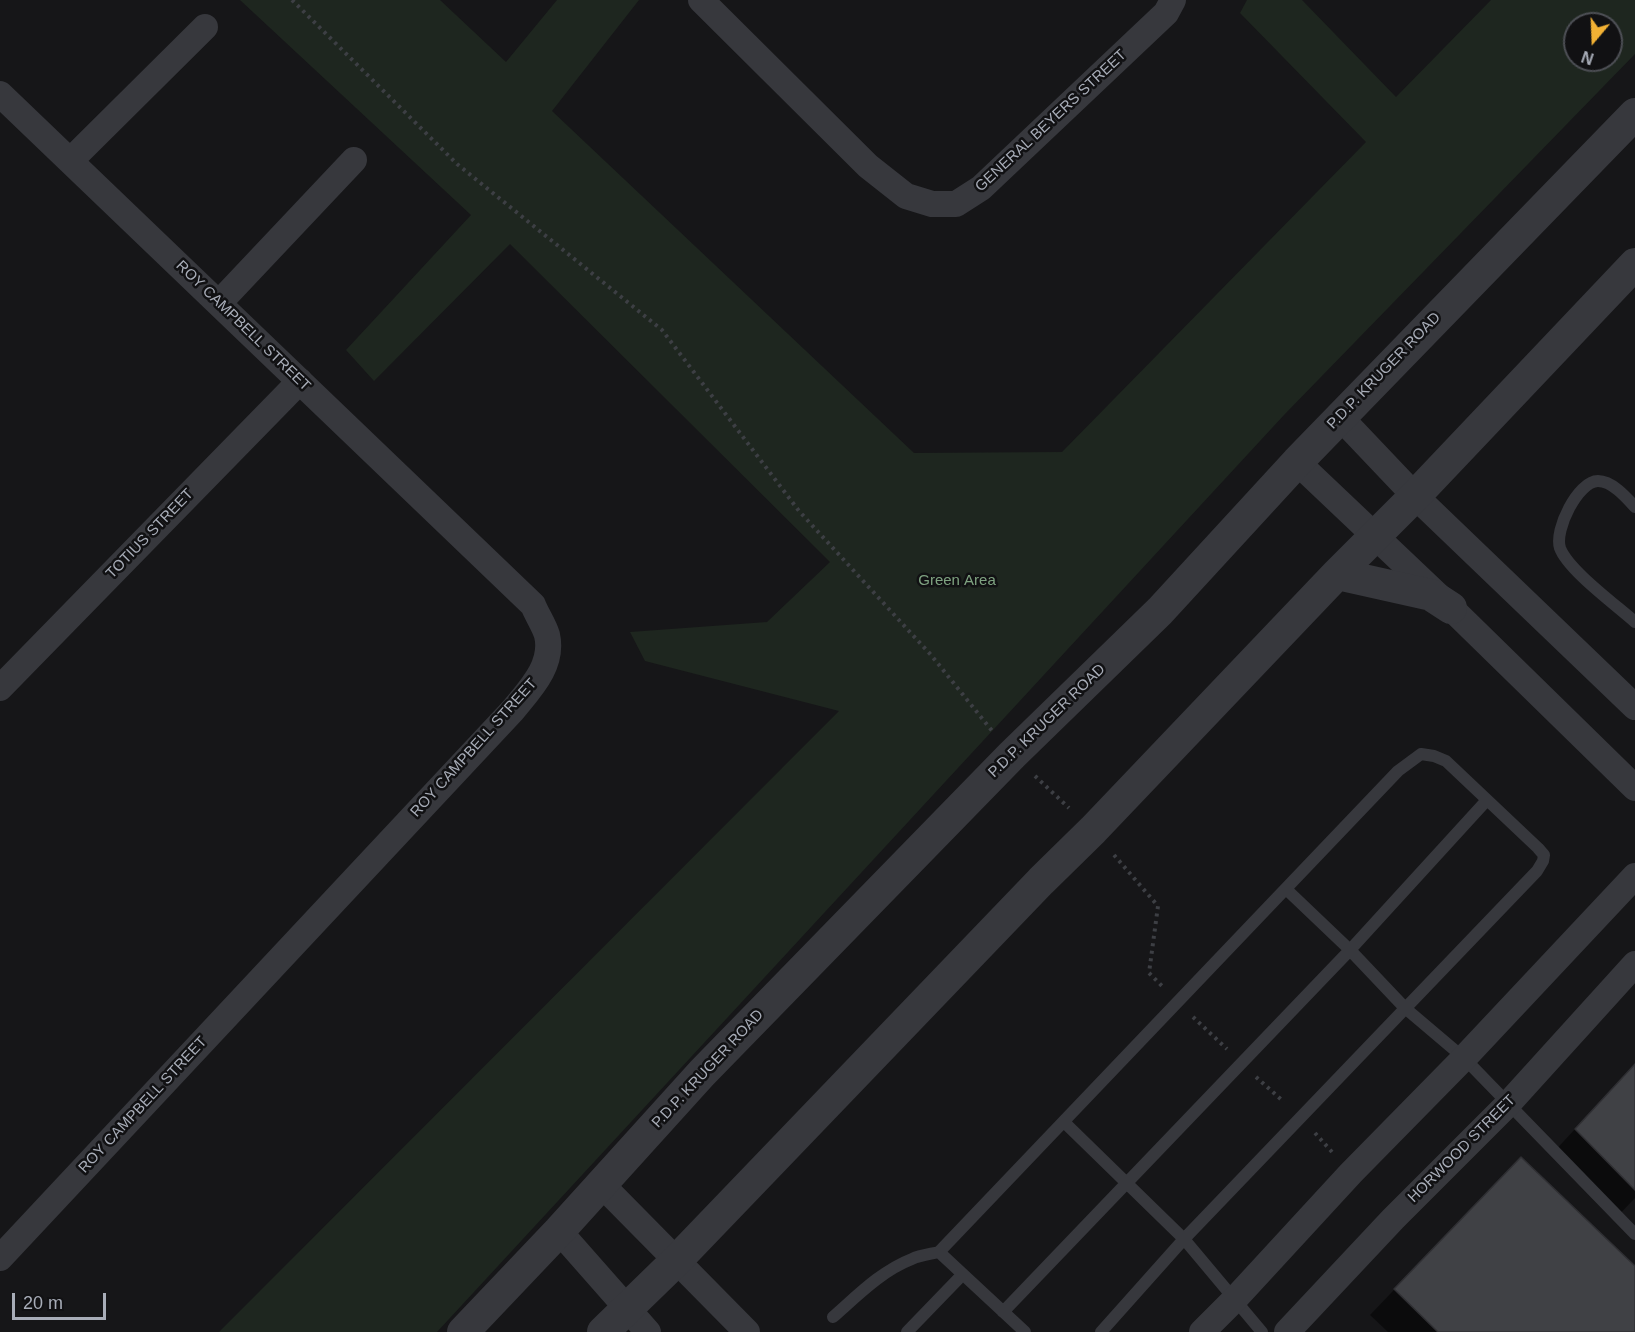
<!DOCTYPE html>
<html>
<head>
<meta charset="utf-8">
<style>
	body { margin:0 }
	#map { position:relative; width:1635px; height:1332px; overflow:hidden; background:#161618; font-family:Helvetica,sans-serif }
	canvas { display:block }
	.north { position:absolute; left:1563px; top:12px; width:60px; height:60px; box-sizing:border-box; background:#111113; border:2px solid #4d4f55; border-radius:50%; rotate:199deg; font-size:16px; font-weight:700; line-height:24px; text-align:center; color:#a8adb8 }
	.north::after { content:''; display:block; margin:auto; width:21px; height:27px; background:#f2b134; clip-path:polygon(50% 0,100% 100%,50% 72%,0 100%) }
	.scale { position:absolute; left:12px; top:1293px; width:94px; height:27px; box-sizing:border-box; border:3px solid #a8adb8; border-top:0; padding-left:8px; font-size:18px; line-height:21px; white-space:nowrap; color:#a8adb8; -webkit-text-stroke:4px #111113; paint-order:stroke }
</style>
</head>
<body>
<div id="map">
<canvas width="1635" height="1332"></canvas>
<div class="north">N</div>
<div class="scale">20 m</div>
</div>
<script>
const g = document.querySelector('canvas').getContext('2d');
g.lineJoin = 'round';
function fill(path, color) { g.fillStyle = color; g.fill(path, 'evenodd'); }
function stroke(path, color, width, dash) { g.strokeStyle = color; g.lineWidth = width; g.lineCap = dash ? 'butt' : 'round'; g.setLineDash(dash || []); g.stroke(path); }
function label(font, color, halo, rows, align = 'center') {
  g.font = font + ' Helvetica,sans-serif'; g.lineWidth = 5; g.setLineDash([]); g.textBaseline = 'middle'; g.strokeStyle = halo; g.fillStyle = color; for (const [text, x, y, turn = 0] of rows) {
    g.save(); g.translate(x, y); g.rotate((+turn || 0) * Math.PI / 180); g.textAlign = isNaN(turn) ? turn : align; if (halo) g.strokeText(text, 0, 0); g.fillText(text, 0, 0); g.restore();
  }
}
fill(new Path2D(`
	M240,0H440L506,62L557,0H639L552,111L914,453L1062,452L1366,142L1240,13L1247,0H1302L1396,97L1491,0H1635V54L1284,415L437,1332H219L839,711L645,661L630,632L767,622L830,562L510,244L374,381L346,350L471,215ZM1575,24H1611V60H1575Z`), '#1e261f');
fill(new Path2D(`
	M1635,1064V1198L1615,1219L1551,1155Z
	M1496,1183L1635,1268V1332H1388L1370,1315Z`), '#0007');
const building = new Path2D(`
	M1635,1064V1190L1575,1129Z
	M1521,1157L1635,1266V1332H1438L1394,1289Z`);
fill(building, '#404145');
stroke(building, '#303034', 1.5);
stroke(new Path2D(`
	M292,0L457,164L662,330L799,511L931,655L993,732
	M1035,776L1069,808
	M1114,855L1158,906L1149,973L1162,986
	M1193,1017L1227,1049
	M1256,1077L1284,1102
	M1315,1133L1332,1152`), '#3d3f44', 4, [3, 4.5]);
stroke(new Path2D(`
	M1635,507C1626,497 1612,481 1598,481C1578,481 1554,530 1560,548C1568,570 1616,605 1635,622
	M1286,889L1350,950L1405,1008L1464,1058L1635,1234
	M1064,1122L1184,1239L1262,1332
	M939,1252L1025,1332
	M1003,1312L1350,950L1487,800
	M833,1317C857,1296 881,1271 912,1259C920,1255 931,1254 939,1252L1398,771L1421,754L1434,756L1446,761L1538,848L1544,855L1543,861L1537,871L1184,1239L1101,1332
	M907,1332L963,1274`), '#37383d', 12);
stroke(new Path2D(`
	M701,0L868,166L906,196L932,204H956L981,188L1166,13L1173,0
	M0,94L533,605C537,615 544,625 547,635C554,665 530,689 513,710L0,1258
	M70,161L205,27
	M219,303L354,160
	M1340,417L1415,496L1635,707
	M1297,462L1451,608L1635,788
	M0,688L300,381
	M601,1184L747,1332
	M559,1231L648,1332
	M1202,1332L1234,1300L1351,1173L1464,1058L1635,876
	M1287,1332L1393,1219L1508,1104L1635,964`), '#37383d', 26);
stroke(new Path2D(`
	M1337,574L1431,595L1451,608
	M463,1332L559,1231L702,1073L1012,755L1160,611L1297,462L1635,114
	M603,1332L676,1261L1041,881L1093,830L1337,574L1415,496L1635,264`), '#37383d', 32);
label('15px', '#a8adb8', '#111113', [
	["GENERAL BEYERS STREET",1051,121,-43],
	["ROY CAMPBELL STREET",243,326,44],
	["P.D.P. KRUGER ROAD",1384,371,-46],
	["TOTIUS STREET",150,534,-46],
	["P.D.P. KRUGER ROAD",1047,721,-44],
	["ROY CAMPBELL STREET",474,748,-48],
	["P.D.P. KRUGER ROAD",708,1069,-47],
	["ROY CAMPBELL STREET",143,1105,-47],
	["HORWOOD STREET",1462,1149,-45]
]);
label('15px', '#7fa381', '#111113', [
	["Green Area",957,581]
]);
</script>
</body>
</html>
